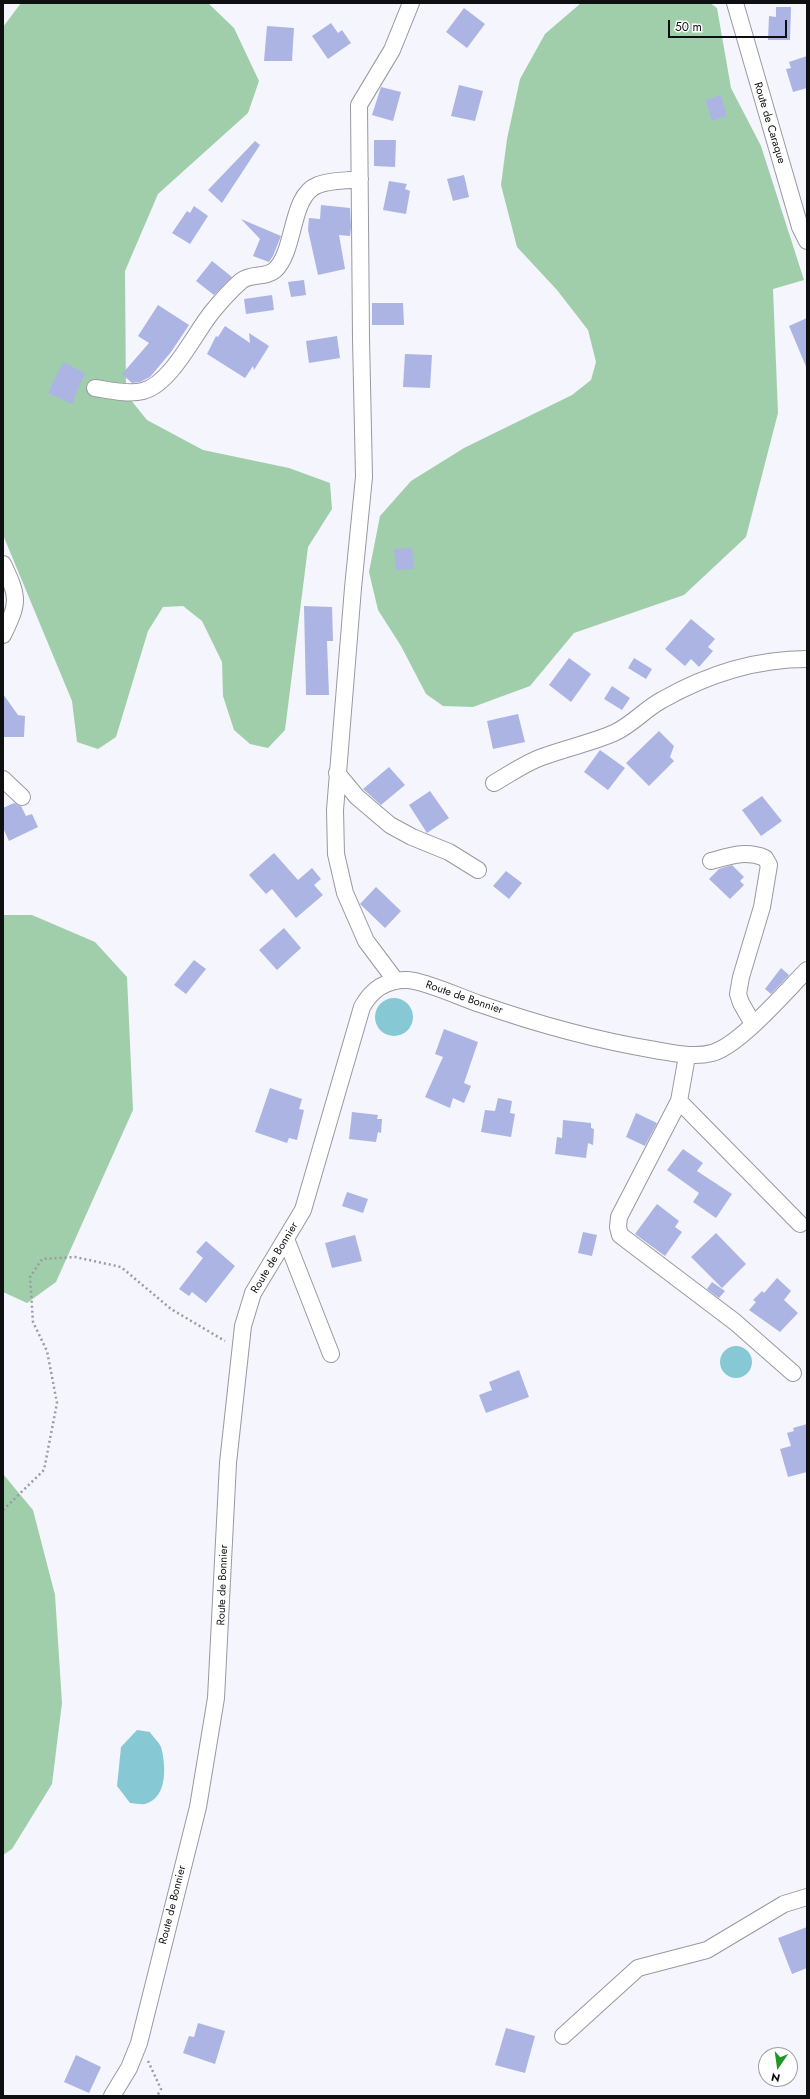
<!DOCTYPE html>
<html>
<head>
<meta charset="utf-8">
<style>
	body { margin:0 }
	#map { position:relative; width:810px; height:2099px; overflow:hidden; background:#f4f5fd; font-family:Jost,sans-serif }
	canvas { display:block }
	.frame { position:absolute; inset:0; border:4px solid #0e0f11; pointer-events:none }
	.north { position:absolute; left:758px; top:2047px; width:40px; height:40px; box-sizing:border-box; background:#fff; border:1px solid #9f9fa0; border-radius:50%; rotate:193deg; font-size:11px; font-weight:700; line-height:16px; text-align:center; color:#0e0f11 }
	.north::after { content:''; display:block; margin:auto; width:14px; height:18px; background:#239725; clip-path:polygon(50% 0,100% 100%,50% 72%,0 100%) }
	.scale { position:absolute; left:668px; top:20px; width:119px; height:18px; box-sizing:border-box; border:2px solid #0e0f11; border-top:0; padding-left:5px; font-size:12px; line-height:14px; white-space:nowrap; color:#0e0f11; -webkit-text-stroke:3px #fff; paint-order:stroke }
</style>
</head>
<body>
<div id="map">
<canvas width="810" height="2099"></canvas>
<div class="frame"></div>
<div class="north">N</div>
<div class="scale">50 m</div>
</div>
<script>
const g = document.querySelector('canvas').getContext('2d');
g.lineJoin = 'round';
function fill(path, color) { g.fillStyle = color; g.fill(path, 'evenodd'); }
function stroke(path, color, width, dash) { g.strokeStyle = color; g.lineWidth = width; g.lineCap = dash ? 'butt' : 'round'; g.setLineDash(dash || []); g.stroke(path); }
function label(font, color, halo, rows, align = 'center') {
  g.font = font + ' Jost,sans-serif'; g.lineWidth = 3.5; g.setLineDash([]); g.textBaseline = 'middle'; g.strokeStyle = halo; g.fillStyle = color; for (const [text, x, y, turn = 0] of rows) {
    g.save(); g.translate(x, y); g.rotate((+turn || 0) * Math.PI / 180); g.textAlign = isNaN(turn) ? turn : align; if (halo) g.strokeText(text, 0, 0); g.fillText(text, 0, 0); g.restore();
  }
}
fill(new Path2D(`
	M21,3H208L234,28L259,81L248,113L158,194L125,271L126,394L147,420L203,450L289,468L330,483L332,509L308,547L285,730L268,748L250,744L234,730L223,696L222,662L202,621L183,606L163,607L148,631L116,737L98,749L77,742L72,701L3,535V27Z
	M581,3H710L717,8L731,88L761,146L804,280L773,289L778,413L746,537L684,595L574,633L530,686L473,707L443,706L426,694L401,646L378,610L369,572L380,516L411,481L464,448L572,395L591,380L596,362L588,330L557,290L517,247L501,185L507,139L520,79L545,34Z
	M3,915H32L95,942L127,977L133,1110L56,1282L27,1303L3,1292Z
	M3,1474L33,1510L55,1595L62,1703L52,1784L12,1849L3,1855Z`), '#a1ceaa');
fill(new Path2D(`
	M375 1017a19 19 0 1 1 38 0a19 19 0 1 1-38 0Z
	M720 1362a16 16 0 1 1 32 0a16 16 0 1 1-32 0Z
	M137,1730L150,1732C153,1737 159,1742 161,1747C166,1765 168,1798 145,1804C141,1805 134,1803 130,1803L117,1786L121,1747Z`), '#87c8d5');
fill(new Path2D(`
	M776,7H791L790,40H768L769,16L776,17Z
	M464,8L485,24L467,48L446,32Z
	M331,23L338,33L342,30L351,43L328,59L312,36Z
	M267,26L294,28L292,61H264Z
	M807,56V88L793,92L786,69L791,68L789,62Z
	M459,85L483,91L475,121L451,116Z
	M381,87L401,92L393,121L372,115Z
	M721,95L727,116L712,121L705,100Z
	M374,140H396L395,167L374,166Z
	M255,141L260,145L222,203L208,190Z
	M464,175L469,197L453,201L447,179Z
	M389,181L407,184L405,189L410,191L406,214L383,210Z
	M321,205L350,208L351,227L350,236L339,235L345,269L318,275L308,230L309,218L320,219Z
	M194,206L208,216L190,244L172,233L187,211L190,213Z
	M241,219L281,236L273,256L269,262L253,256L260,239Z
	M212,261L232,277L214,295L196,281Z
	M304,280L306,295L291,297L288,282Z
	M272,295L274,310L246,314L244,299Z
	M372,303H403L404,325H372Z
	M158,305L189,325L171,352L150,377L140,382L132,383L122,374L149,343L138,336Z
	M807,318V369L789,326Z
	M225,326L250,343L249,333L269,346L254,370L253,366L245,378L207,354L216,336L218,337Z
	M337,336L340,358L309,363L306,341Z
	M405,354L432,355L430,388L403,387Z
	M63,362L85,373L72,404L48,393Z
	M412,548L414,569L396,570L394,549Z
	M304,606L332,607L333,641H327L329,695H306Z
	M691,619L715,639L708,647L713,651L699,667L691,659L685,666L665,649Z
	M569,658L591,674L571,702L549,685Z
	M634,658L652,669L646,679L628,668Z
	M612,686L630,698L622,710L604,699Z
	M3,694L18,715L25,716L24,737H3Z
	M518,714L525,742L493,749L487,721Z
	M659,731L674,746L670,757L674,761L649,786L626,763Z
	M600,750L625,768L608,790L584,772Z
	M389,767L405,785L381,805L363,789Z
	M430,791L449,818L427,833L409,805Z
	M762,796L782,821L761,836L742,810Z
	M14,803L21,806L26,816L32,814L38,827L9,841L3,828V808Z
	M274,853L298,880L312,868L321,879L314,885L323,895L296,918L272,889L266,894L249,875Z
	M732,865L744,877L740,881L744,885L730,899L709,879L719,869Z
	M506,871L522,883L509,899L493,886Z
	M376,887L401,911L385,928L360,904Z
	M284,928L301,948L277,970L259,950Z
	M194,960L206,969L186,994L174,985Z
	M781,968L789,975L771,994L765,989Z
	M444,1029L478,1042L464,1083L471,1086L464,1103L453,1098L450,1108L425,1097L443,1057L435,1054Z
	M270,1088L302,1099L299,1109L304,1110L297,1140L289,1138L287,1143L255,1132Z
	M498,1098L512,1101L510,1113L515,1114L511,1137L481,1132L485,1110L495,1111Z
	M352,1112L378,1115L377,1119H382L381,1133L378,1132L376,1142L349,1139Z
	M636,1113L657,1123L645,1146L626,1137Z
	M563,1120L591,1123V1128L594,1129L593,1145L588,1143L586,1158L555,1154L557,1137L562,1138Z
	M683,1149L703,1163L697,1171L732,1194L716,1218L693,1202L699,1193L667,1170Z
	M347,1192L368,1199L363,1213L342,1206Z
	M657,1204L679,1221L675,1227L682,1232L665,1256L635,1234Z
	M583,1232L597,1235L592,1256L578,1253Z
	M716,1233L746,1264L722,1288L691,1257Z
	M355,1235L362,1261L332,1268L325,1243Z
	M206,1241L235,1266L206,1303L192,1292L189,1296L179,1289L203,1258L196,1252Z
	M777,1278L791,1291L784,1300L798,1313L780,1332L749,1310L756,1302L753,1300L762,1291L764,1293Z
	M712,1282L725,1291L719,1298L707,1289Z
	M519,1370L529,1397L486,1413L479,1395L492,1390L489,1382Z
	M807,1424V1472L788,1477L780,1449L791,1446L787,1433L794,1431L793,1428Z
	M807,1927V1968L792,1974L778,1938Z
	M198,2023L225,2031L215,2064L183,2053L189,2036L194,2037Z
	M506,2028L535,2036L525,2073L495,2065Z
	M76,2055L101,2067L89,2093L64,2082Z`), '#acb4e3');
const minor = new Path2D(`
	M735,3L800,227L807,241
	M95,388C109,390 128,395 143,391C171,384 194,334 212,312C220,302 231,290 241,281C251,273 266,278 275,270C296,250 290,195 318,185C330,180 347,181 360,179
	M3,564C19,598 19,602 3,635
	M337,773L357,797L390,825L412,837L449,852L478,870
	M3,779L22,797
	M494,783C510,774 525,763 542,757C566,748 591,743 614,733C632,725 645,709 662,700C706,675 756,659 807,659
	M711,861C730,856 746,850 765,858L769,865L762,907L741,977L738,994L741,1003L753,1024
	M396,981L366,941L345,893L336,854L335,810L353,588L364,477L361,338L359,105L392,50L411,3
	M687,1056L679,1101L619,1217L618,1227L620,1235L735,1322L793,1373
	M679,1101L800,1224
	M286,1239L331,1354
	M563,2036L638,1968L707,1950L784,1904L807,1897
	M112,2096L129,2068L139,2043L198,1807L216,1698L228,1463L243,1326L253,1293L303,1210L362,1007C372,989 387,979 408,980C425,981 462,998 480,1004C537,1024 595,1040 655,1050C674,1053 693,1058 712,1053C739,1046 786,991 807,970`);
stroke(minor, '#9899a0', 18);
stroke(new Path2D(`
	M3,1510L44,1470L57,1403L47,1351L33,1322L30,1277L42,1259L75,1257L121,1267L171,1309L225,1341
	M148,2061L161,2089L157,2096`), '#9a9ba1', 2.5, [2, 3]);
stroke(minor, '#fff', 16);
label('11px', '#0e0f11', '#fff', [
	["Route de Caraque",769,123,73],
	["Route de Bonnier",464,998,19],
	["Route de Bonnier",275,1258,-59],
	["Route de Bonnier",223,1585,-88],
	["Route de Bonnier",173,1905,-76]
]);
</script>
</body>
</html>
